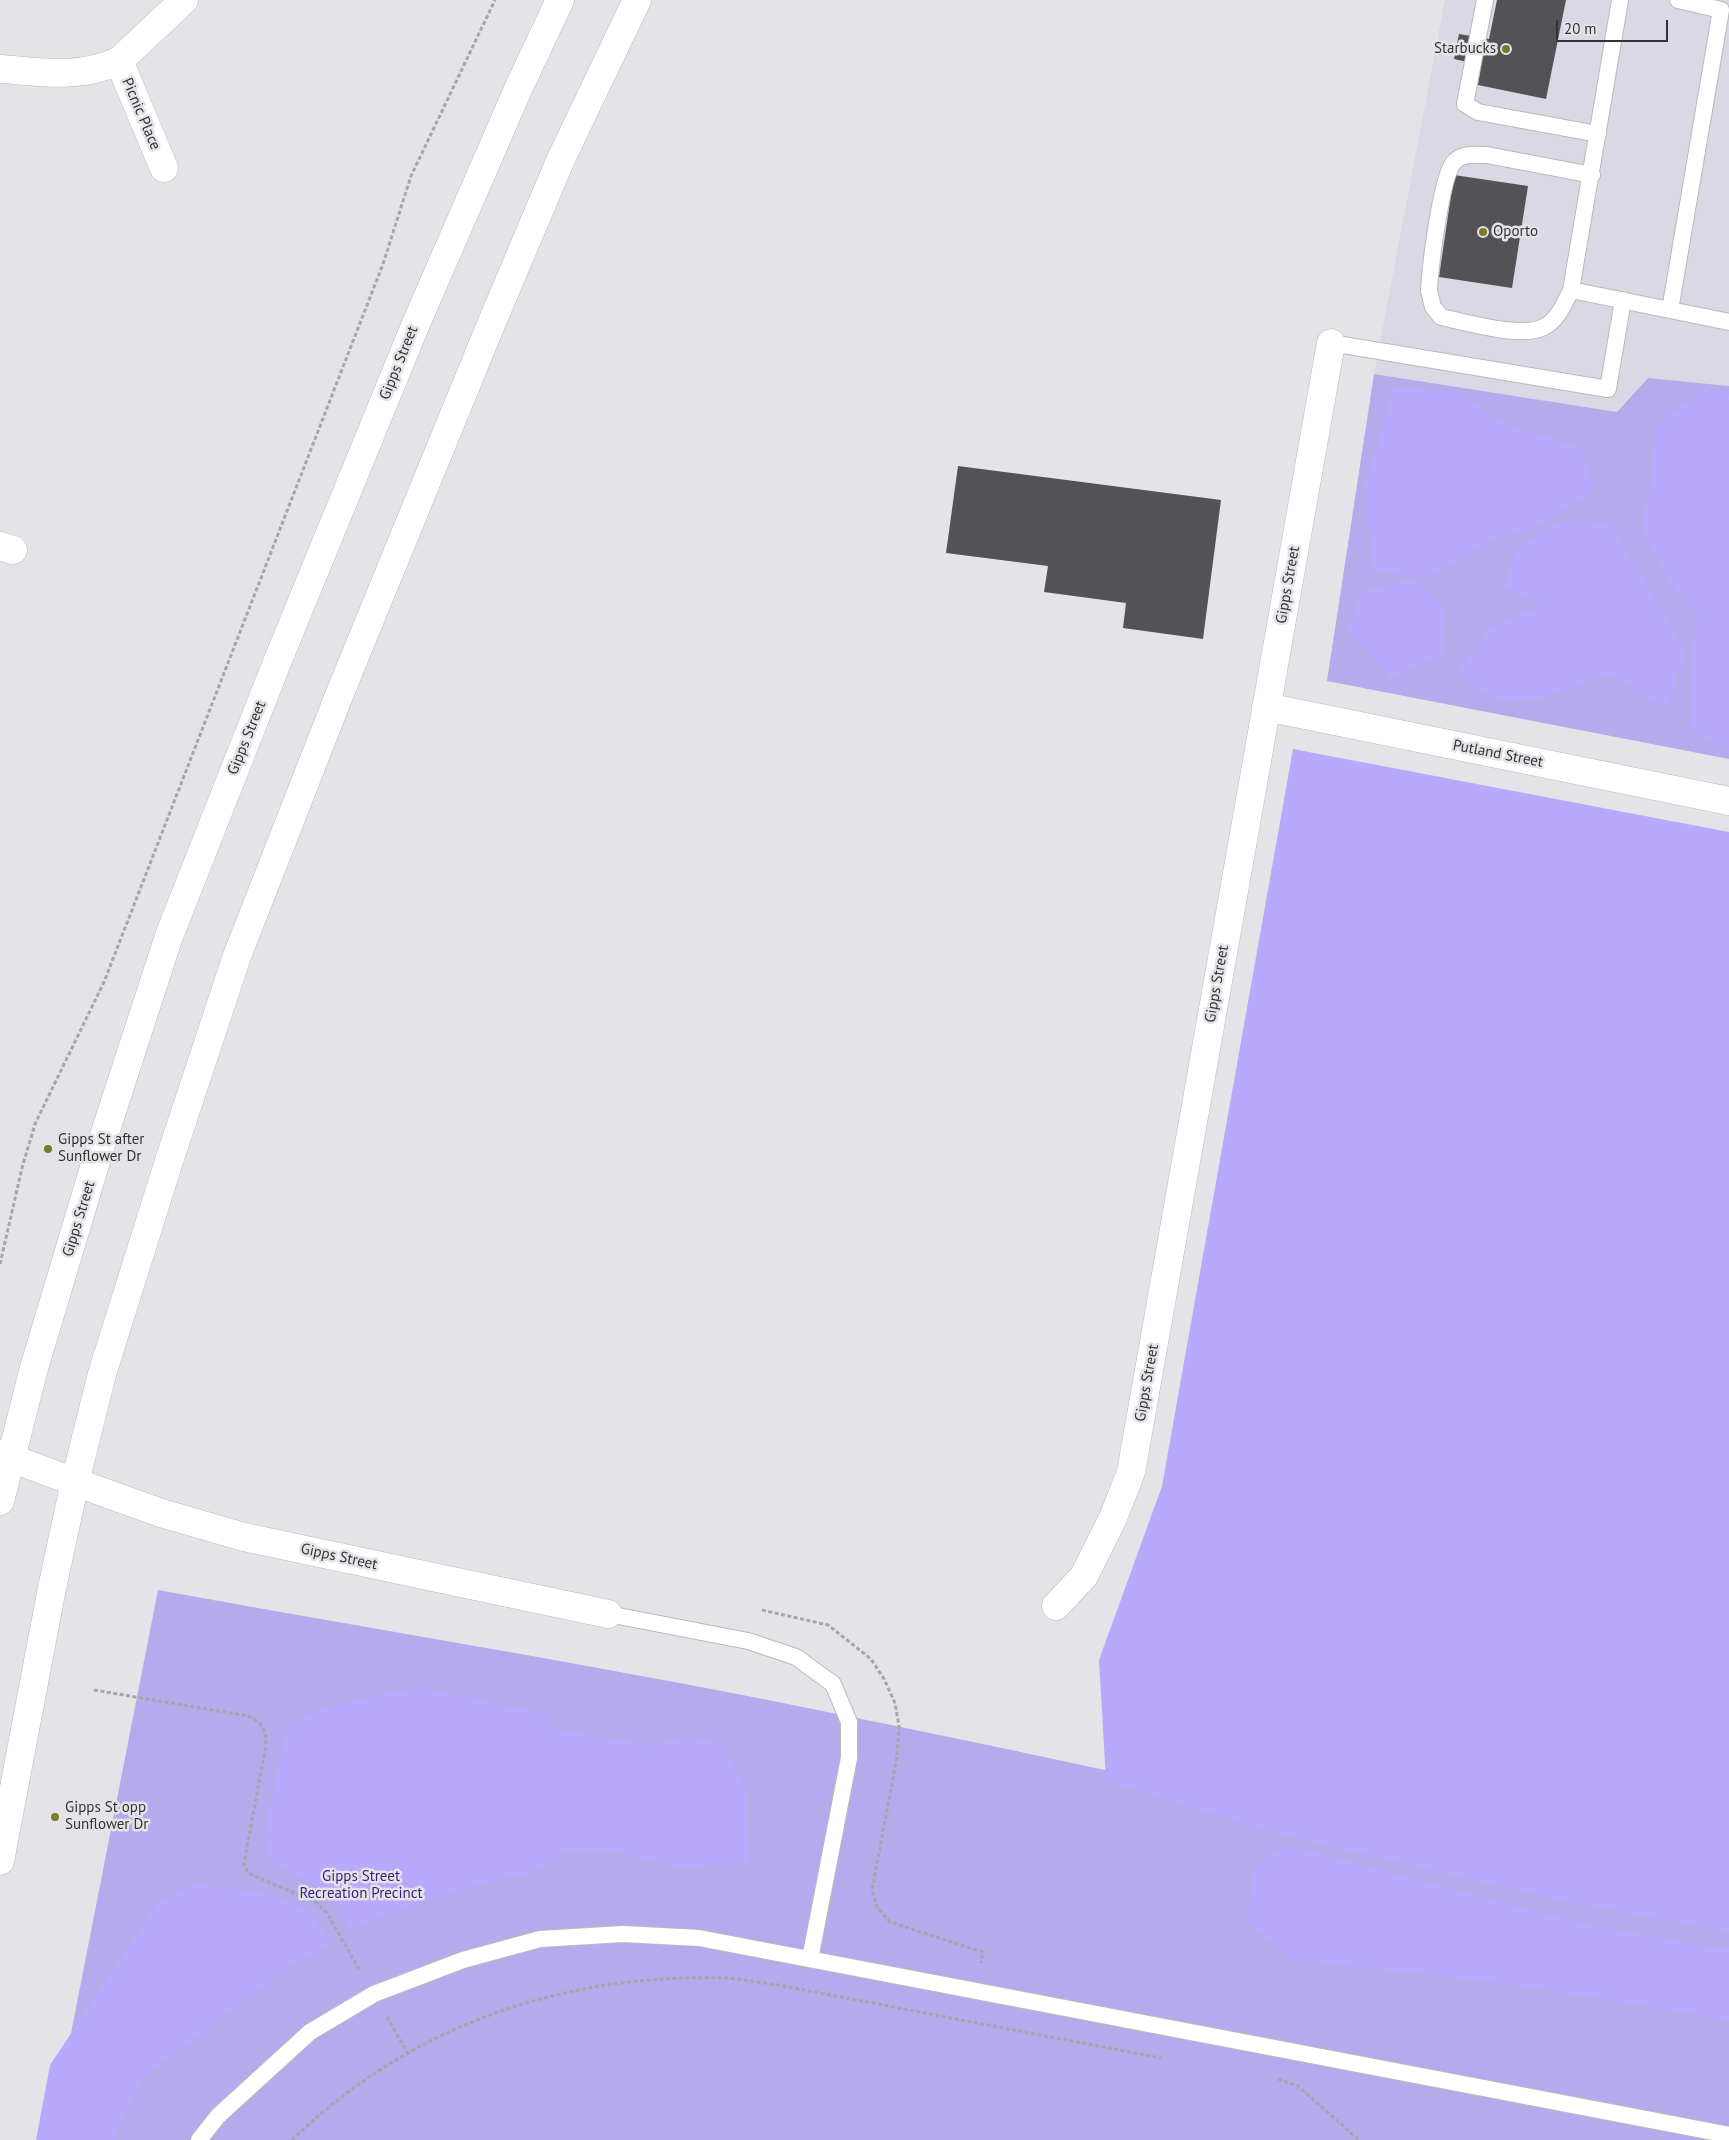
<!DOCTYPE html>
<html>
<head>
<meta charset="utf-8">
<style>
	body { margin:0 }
	#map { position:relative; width:1729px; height:2140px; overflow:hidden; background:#e4e3e8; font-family:"PT Sans",sans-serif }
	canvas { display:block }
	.scale { position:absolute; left:1556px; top:20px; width:112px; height:22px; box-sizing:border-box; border:2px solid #333234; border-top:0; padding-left:6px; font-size:15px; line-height:18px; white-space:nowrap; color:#333234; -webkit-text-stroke:4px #e4e3e8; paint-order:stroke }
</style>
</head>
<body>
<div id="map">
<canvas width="1729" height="2140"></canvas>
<div class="scale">20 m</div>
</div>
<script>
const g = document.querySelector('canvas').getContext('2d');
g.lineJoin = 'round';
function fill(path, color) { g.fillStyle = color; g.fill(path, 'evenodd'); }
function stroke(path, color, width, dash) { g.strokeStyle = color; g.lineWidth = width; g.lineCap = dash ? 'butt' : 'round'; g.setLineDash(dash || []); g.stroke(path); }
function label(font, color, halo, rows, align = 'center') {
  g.font = font + ' "PT Sans",sans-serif'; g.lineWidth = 5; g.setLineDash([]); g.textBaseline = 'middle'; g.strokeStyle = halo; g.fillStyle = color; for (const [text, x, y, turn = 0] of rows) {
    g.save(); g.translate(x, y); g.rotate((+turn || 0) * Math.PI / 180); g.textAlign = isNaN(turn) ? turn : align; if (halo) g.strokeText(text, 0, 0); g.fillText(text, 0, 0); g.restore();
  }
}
fill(new Path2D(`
	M1445,0H1729V386L1648,378L1617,412L1374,374Z`), '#d9d8e4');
fill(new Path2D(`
	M1374,374L1617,412L1648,378L1729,386V759L1327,681Z
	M158,1590C361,1627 565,1660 768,1700C1090,1764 1409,1837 1729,1907V2140H50Z`), '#b5abec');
fill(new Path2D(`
	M1395,388L1457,392L1503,423L1582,449L1594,490L1538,525L1491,541L1425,578L1372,569L1366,483Z
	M1706,388L1729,394V753L1690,727V675L1697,616L1672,584L1642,530L1653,471L1655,427Z
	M1563,520L1609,523L1685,650L1666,710L1610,673L1542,698L1499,701L1456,675L1491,627L1542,606L1504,587L1517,549Z
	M1415,579L1443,606L1442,655L1391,678L1349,632L1360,592Z
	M1293,749L1729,832V1932L1545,1897L1273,1832L1106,1781L1099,1660L1162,1486Z
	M419,1687L544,1714L554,1729L654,1746L685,1735L719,1744L746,1790L747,1862L683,1868L609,1850H567L530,1873L457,1890L389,1913L351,1929L329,1895L271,1860L264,1839L285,1735L317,1709Z
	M1284,1845L1587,1925L1729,1950V2020L1511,1984L1291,1959L1247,1921L1253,1872Z
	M195,1885C231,1888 281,1891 310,1915C318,1921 323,1935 329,1944L286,1969L143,2077L113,2140H36L50,2065L160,1900Z`), '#b8a9fd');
fill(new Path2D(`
	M1497,0H1566L1546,99L1478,85L1481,65L1454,59L1459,34L1489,39Z
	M1454,175L1528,186L1512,288L1439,277Z
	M958,466L1221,500L1203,639L1123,628L1126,603L1044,592L1048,566L946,553Z`), '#535256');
const lane = new Path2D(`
	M1485,0L1465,104L1478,112L1598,134
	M1620,0L1571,290L1670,310L1721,10L1678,0
	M1571,290C1564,304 1558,320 1544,327C1521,339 1466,322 1441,317L1433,307L1429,291C1430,269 1441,176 1454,162C1462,153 1475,155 1487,155L1592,175
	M1670,310L1729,322
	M1331,343L1608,389L1623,300
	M608,1614L748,1641L796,1657L833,1684L849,1722V1758L810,1959
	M199,2140L218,2116L310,2032L374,1994L463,1960L540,1939L623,1934L699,1938L1729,2135`);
const street = new Path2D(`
	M119,61L164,168
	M0,69C43,72 78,79 119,61L184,0
	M0,546L13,550
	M1266,707L1729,801
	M75,1482L161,1513L244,1537L608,1614
	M1056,1606L1084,1576L1113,1518L1131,1472L1331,343`);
const secondary = new Path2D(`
	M0,1454L75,1482
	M0,1501L34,1368L99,1151L169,936L278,660L415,326L519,87L560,0
	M0,1861L52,1588L75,1482L102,1374L169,1161L237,956L342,688L492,322L561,159L637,0`);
stroke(lane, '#bababe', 18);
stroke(street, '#bababe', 29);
stroke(secondary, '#bababe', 29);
stroke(new Path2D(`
	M0,1264L22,1168L35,1124L104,982L383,264L411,176L495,0
	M762,1610L828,1625L871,1659L884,1679L895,1703L899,1726L897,1757L872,1890L877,1907L890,1922L983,1952L981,1963
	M94,1690L248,1716C262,1723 266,1728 266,1745L244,1864L248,1873L317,1903L327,1913L360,1971
	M387,2017L407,2052
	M1278,2079L1298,2086L1359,2140
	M292,2140C409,2026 563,1973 726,1978C743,1979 761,1983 778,1985L1161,2058`), '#a6a5a9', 3, [4, 2.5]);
stroke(lane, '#fff', 16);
stroke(street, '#fff', 28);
stroke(secondary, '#fff', 28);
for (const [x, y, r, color] of [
	[1506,49,5,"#787c24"],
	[1483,232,5,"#787c24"],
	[48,1149,5,"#787c24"],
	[55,1817,5,"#787c24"]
]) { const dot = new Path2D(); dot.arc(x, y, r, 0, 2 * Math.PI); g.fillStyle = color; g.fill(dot); stroke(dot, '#e4e3e8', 2); }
label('15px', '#333234', '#e4e3e8', [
	["Starbucks",1496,49,"right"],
	["Oporto",1493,232],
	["Gipps St after",58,1140],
	["Sunflower Dr",58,1157],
	["Gipps St opp",65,1808],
	["Sunflower Dr",65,1825]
], 'left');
label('15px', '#333234', '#e4e3e8', [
	["Picnic Place",141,114,67],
	["Gipps Street",399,363,-68],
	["Gipps Street",1288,585,-80],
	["Gipps Street",247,738,-68],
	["Putland Street",1498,754,11],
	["Gipps Street",1217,984,-80],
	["Gipps Street",79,1219,-73],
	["Gipps Street",1147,1383,-80],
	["Gipps Street",339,1557,12]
]);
label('15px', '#3c1d7c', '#e4e3e8', [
	["Gipps Street",361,1877],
	["Recreation Precinct",361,1894]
]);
</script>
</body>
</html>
